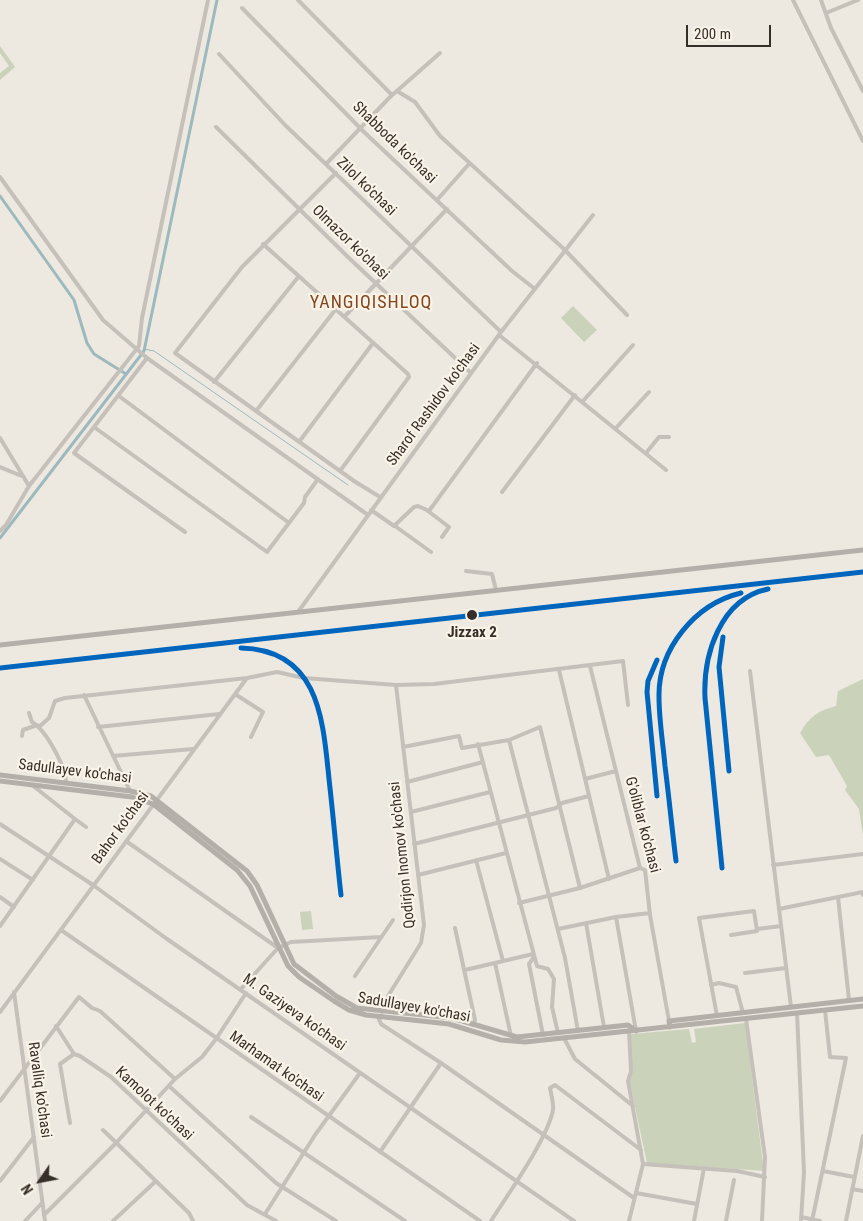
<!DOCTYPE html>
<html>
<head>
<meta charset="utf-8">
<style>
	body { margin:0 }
	#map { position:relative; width:863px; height:1221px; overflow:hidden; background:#ede9e0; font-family:"Roboto Condensed",sans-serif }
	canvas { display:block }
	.north { position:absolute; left:15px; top:1156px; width:50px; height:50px; -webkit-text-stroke:4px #f9f4e7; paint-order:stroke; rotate:237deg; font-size:14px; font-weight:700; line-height:20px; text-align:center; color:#362e28 }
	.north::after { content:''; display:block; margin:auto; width:18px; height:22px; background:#362e28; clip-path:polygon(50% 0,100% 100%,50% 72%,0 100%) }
	.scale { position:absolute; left:686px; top:25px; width:85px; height:22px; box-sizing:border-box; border:2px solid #362e28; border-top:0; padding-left:6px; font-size:15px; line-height:18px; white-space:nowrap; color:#362e28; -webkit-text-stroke:4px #f9f4e7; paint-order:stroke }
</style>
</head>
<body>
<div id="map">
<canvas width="863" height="1221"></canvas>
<div class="north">N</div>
<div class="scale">200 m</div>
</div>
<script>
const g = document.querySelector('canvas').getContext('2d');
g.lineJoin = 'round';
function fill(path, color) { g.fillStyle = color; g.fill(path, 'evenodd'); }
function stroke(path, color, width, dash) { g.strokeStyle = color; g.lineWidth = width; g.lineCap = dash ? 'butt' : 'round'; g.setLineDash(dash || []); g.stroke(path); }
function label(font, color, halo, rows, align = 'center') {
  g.font = font + ' "Roboto Condensed",sans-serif'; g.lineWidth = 4.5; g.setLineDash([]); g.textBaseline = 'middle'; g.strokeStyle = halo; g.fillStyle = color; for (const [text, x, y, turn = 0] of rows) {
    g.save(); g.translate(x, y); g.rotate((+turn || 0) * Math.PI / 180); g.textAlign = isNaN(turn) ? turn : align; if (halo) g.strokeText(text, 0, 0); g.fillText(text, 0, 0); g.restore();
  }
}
fill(new Path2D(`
	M0,46L15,67L0,80V73L9,66L0,53Z
	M573,306L597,330L584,342L561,318Z
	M863,679V835L859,809L845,790L847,786L829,755L816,757L800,733C809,717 819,710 836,706L838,691Z
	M311,911L313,929L302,930L300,912Z
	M745,1023L764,1171L647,1163L629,1079L631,1034L689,1029L692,1043L696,1042L694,1029Z`), '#cad2ba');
stroke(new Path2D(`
	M144,349L154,351L348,485`), '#9cb9bd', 1);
stroke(new Path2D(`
	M0,196L74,300L87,343L94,354L126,374
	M0,538L144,351L217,0`), '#9cb9bd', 3);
stroke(new Path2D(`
	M298,0L392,95
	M793,0L863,141
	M821,0L831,28L863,91
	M242,8L364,132L512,271L535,289
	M826,13L858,0
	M219,54L285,125L501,332
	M397,91L415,102L440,136L565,250L627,315
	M216,127L349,258L471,373
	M326,164L390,97L440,53
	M336,173L242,267L175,353L354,481L380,497
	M0,177L103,320L147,358L368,515
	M437,200L469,164
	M263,244L408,374L409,377L340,471
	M345,316L447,209
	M499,335L666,470
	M147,358L74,453L185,532
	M214,382L299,276
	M119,396L289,523
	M583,401L633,345
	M256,411L336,309
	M94,427L267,552L304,503L305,497L318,479
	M616,428L649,392
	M0,438L29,486
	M299,442L373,343
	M646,453L659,437H669
	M0,467L24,477
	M502,492L575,395
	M371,510L394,526L414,507L418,506L429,511L537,363
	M428,511L449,527L442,537
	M395,526L431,552
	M0,531L6,525L29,486L139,346L142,318L208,0
	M466,571L492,574L496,590
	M298,612L501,332L593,215
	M590,666L640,868L645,870L650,915L669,1021
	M559,670L609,879
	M750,671L791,1007
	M235,694L263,712L251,737
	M84,695L130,791
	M29,713L32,722C46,730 66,767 66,783
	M40,726L49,718L55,701L65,698L247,678L277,672L304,678L396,685L434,684L623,661L628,705
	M98,727L219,714
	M22,736L23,730L37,725
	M509,740L565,958L578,1031
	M478,744L537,966L548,969L554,979L552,1007L558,1033
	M403,747L459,736L462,748L509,740L540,727L580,888
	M113,756L193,749
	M585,779L616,771
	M407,782L483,762
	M411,812L490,792
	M75,819L86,827
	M0,824L93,885L167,939L574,1221
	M126,841L278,948
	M414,844L556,808L562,803L589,796
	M0,859L33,880
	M476,860L503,961
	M773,865L863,854
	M418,875L506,853
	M0,897L14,907
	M838,897L849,1000
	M519,903L580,888L640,868
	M779,909L863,892V895
	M616,917L636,1031
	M586,923L604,1027
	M0,926L75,819L32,785
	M455,928L475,1020L473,1025
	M558,929L616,917L650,913
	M757,929L781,926
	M61,930L480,1221
	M534,957L529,964L543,1035
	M495,963L511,1036
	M465,970L533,954
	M745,973L786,968
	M355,976L393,920
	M711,985L719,983L736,987L743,1013
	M241,989L278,948L291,942L381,937
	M14,992L45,1221
	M0,1012L247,678
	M382,1012L383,1004L421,943L424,925L396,685
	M797,1013L804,1172L801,1221
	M717,1016L699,918L754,911L757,931L731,935
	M378,1017L381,1024L441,1063L634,1198
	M746,1019L765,1157L762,1221
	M56,1026L74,1054
	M629,1031L631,1071L628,1081L643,1164L629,1221
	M564,1038L575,1059L633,1106
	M169,1086L276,1183L336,1221
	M0,1101L79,997L92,1008L100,1011L175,1079
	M251,1117L405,1221
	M70,1123L60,1064L74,1054L80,1056L111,1077L247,1205L276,1221
	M103,1130L189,1213L193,1221
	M380,1152L441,1063
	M643,1164L737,1171L765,1177
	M823,1171L854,1177
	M0,1181L34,1137
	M852,1189L863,1191
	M636,1193L697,1204
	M265,1214L315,1135L360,1073
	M44,1215L116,1143L175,1079L202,1057L216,1039L246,993
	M801,1217L820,1221
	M25,1221L42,1203
	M113,1221L156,1181
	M491,1221C508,1194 547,1140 553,1110C554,1104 551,1094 550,1088L555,1085L641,1150
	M694,1221L704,1168
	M726,1221L734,1180
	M812,1221L846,1058L830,1057L825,1010
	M846,1221L863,1136`), '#c5c0b9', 4);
stroke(new Path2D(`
	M0,645L863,550
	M0,775L130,791L151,796L247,871L257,885L294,964L336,996L357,1008L452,1018L517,1037L628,1025L636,1031
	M0,781L132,797L153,804L237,870L250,886L288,966L299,977L334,1001L349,1010L366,1015L449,1024L501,1040L525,1042L863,1006
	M670,1027L669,1021L863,999`), '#b4afa9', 5);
stroke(new Path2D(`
	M723,637L719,667L729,771
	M241,648C323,650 323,726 330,788C334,824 337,860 341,895
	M0,668L863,572
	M657,796L647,692L648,681L657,660
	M676,861C672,829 669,797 665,766C663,743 659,720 659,697C658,649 695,604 741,593
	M722,868L705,698C703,655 720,599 768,589`), '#0065bd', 5);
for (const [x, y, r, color] of [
	[472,615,6,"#362e28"]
]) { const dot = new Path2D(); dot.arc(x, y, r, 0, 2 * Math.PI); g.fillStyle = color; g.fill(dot); stroke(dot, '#f9f4e7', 2); }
label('15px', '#362e28', '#f9f4e7', [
	["Shabboda ko'chasi",394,143,44],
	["Zilol ko'chasi",366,187,44],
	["Olmazor ko'chasi",350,243,44],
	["Sharof Rashidov ko'chasi",434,405,-54],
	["Sadullayev ko'chasi",75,772,7],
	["G'oliblar ko'chasi",642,825,75],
	["Bahor ko'chasi",121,828,-54],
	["Qodirjon Inomov ko'chasi",403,855,-96],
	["Sadullayev ko'chasi",414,1008,10],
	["M. Gaziyeva ko'chasi",294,1013,35],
	["Marhamat ko'chasi",276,1067,35],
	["Ravalliq ko'chasi",39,1090,82],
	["Kamolot ko'chasi",154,1104,43]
]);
label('bold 15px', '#362e28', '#f9f4e7', [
	["Jizzax 2",472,633]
]);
g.letterSpacing = '1px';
label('18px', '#844721', '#f9f4e7', [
	["YANGIQISHLOQ",371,303]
]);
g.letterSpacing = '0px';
</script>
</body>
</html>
